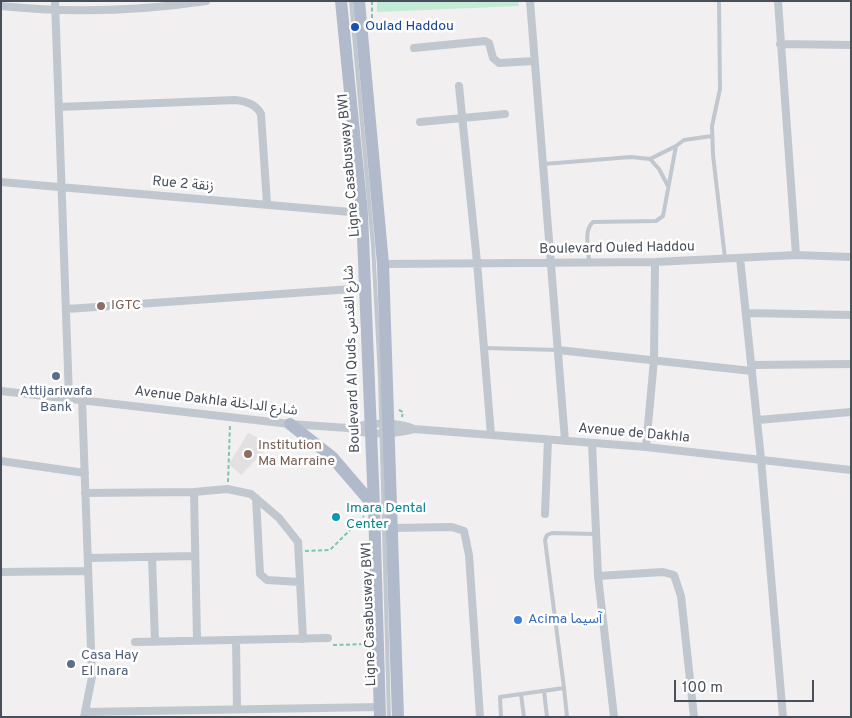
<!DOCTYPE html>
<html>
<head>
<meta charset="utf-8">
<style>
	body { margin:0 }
	#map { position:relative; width:852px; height:718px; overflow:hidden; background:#f1efef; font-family:Overpass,sans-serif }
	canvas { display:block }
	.frame { position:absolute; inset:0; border:2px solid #494f5a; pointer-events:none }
	.scale { position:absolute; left:674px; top:680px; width:140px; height:22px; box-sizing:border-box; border:2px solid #494f5a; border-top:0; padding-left:6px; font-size:15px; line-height:18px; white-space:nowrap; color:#494f5a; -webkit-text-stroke:4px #fff; paint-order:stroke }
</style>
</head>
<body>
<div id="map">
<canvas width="852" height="718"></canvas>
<div class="frame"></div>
<div class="scale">100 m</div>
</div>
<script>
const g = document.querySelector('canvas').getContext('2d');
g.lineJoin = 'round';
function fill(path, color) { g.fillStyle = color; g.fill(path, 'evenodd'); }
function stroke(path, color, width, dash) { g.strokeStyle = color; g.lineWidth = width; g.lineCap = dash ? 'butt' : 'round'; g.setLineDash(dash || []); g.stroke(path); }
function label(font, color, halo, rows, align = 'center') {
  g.font = font + ' Overpass,"Noto Sans Arabic",sans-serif'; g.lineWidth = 5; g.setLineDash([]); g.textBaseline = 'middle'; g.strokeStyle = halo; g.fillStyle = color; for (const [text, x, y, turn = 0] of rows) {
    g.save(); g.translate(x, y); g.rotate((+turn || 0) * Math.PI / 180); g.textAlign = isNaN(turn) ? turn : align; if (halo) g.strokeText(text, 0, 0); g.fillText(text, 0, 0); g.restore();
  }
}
fill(new Path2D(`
	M248,433L271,444L241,475L229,464Z`), '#e2e0e0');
fill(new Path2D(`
	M405,1H518L519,6L377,12V2Z`), '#c2ead7');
stroke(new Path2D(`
	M372,1V19
	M399,410L403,412L402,417
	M228,482L230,424
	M305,551L330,550L364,516
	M333,645L368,644`), '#7dc5ac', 2, [4, 2.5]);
stroke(new Path2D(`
	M351,1L373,245L380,377L389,717
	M719,1L720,89L712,126L713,155L725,258
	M650,159L659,169L668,186
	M544,164L631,157L650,159L676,146
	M589,262C589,250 583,231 593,222L656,221L663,216L676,146L684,140L712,136
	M484,348L558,350
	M564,688L545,540L547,535L552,533L596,534
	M544,691L547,717
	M521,694L524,717
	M501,717L500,697L564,688L567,717`), '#c1c7cf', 4);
stroke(new Path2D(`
	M55,1L69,398
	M530,1L565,441
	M778,1L796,255
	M1,6C69,13 139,11 206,1
	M780,44L851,45
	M414,48L485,41L489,43L493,58L499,63L534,61
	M459,86L477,262L491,435
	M59,107L235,100C246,101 256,104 261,114L267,204
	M420,122L505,114
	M1,182L362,213
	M740,258L761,459L783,717
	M383,264L655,262L796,255L851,257
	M67,309L366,288
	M746,313L851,315
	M558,350L752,371
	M752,365L851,364
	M1,391L290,424L348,428C367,436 394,434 414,429L646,447L851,470
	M82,399L92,677L84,717
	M758,420L851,412
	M348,428C367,423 396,421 414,429
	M592,443L598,576L614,717
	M646,447L654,360L655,262
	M1,461L85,473
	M194,492L197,640
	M85,493L194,492L227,489L251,494L279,518L298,542L303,639
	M256,498L260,574L267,580L300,582
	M545,514L548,440
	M392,528L452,527L464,531L469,555L480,717
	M152,557L155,642
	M88,558L194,556
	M1,572L88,571
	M598,576L663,572L674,575L681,596L694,717
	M236,640L237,708
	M135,642L328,638
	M85,712L380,707`), '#c1c7cf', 8);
stroke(new Path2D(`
	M341,1L362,213L374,506L380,717
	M359,1L383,264L398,717
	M290,424L332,457L374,506`), '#b1bacb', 12);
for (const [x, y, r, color] of [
	[355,27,5,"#1a4fb4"],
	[101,306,5,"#8d6e63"],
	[56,376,5,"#5c6f8a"],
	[248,454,5,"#8d6e63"],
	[336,517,5,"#0f9aa8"],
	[518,620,5,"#3f7fe0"],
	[71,664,5,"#5c6f8a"]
]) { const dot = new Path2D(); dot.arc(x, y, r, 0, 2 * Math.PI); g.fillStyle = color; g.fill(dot); stroke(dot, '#fff', 2); }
label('14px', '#164399', '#fff', [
	["Oulad Haddou",365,27]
], 'left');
label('14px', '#494f5a', '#fff', [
	["Ligne Casabusway BW1",350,165,-95],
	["Rue 2 زنقة",183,185,5],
	["Boulevard Ouled Haddou",617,249,-1],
	["Boulevard Al Quds شارع القدس",353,359,-92],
	["Avenue Dakhla شارع الداخلة",216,402,7],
	["Avenue de Dakhla",634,434,5],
	["Ligne Casabusway BW1",370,614,-92]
]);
label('14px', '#785e54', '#fff', [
	["IGTC",111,306],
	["Institution",258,446],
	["Ma Marraine",258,462]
], 'left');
label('14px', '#4e5e75', '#fff', [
	["Attijariwafa",56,392],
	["Bank",56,408],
	["Casa Hay",81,656,"left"],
	["El Inara",81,672,"left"]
]);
label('14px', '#0d838f', '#fff', [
	["Imara Dental",346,509],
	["Center",346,525]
], 'left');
label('14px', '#366cbe', '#fff', [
	["Acima آسيما",528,620]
], 'left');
</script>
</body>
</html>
